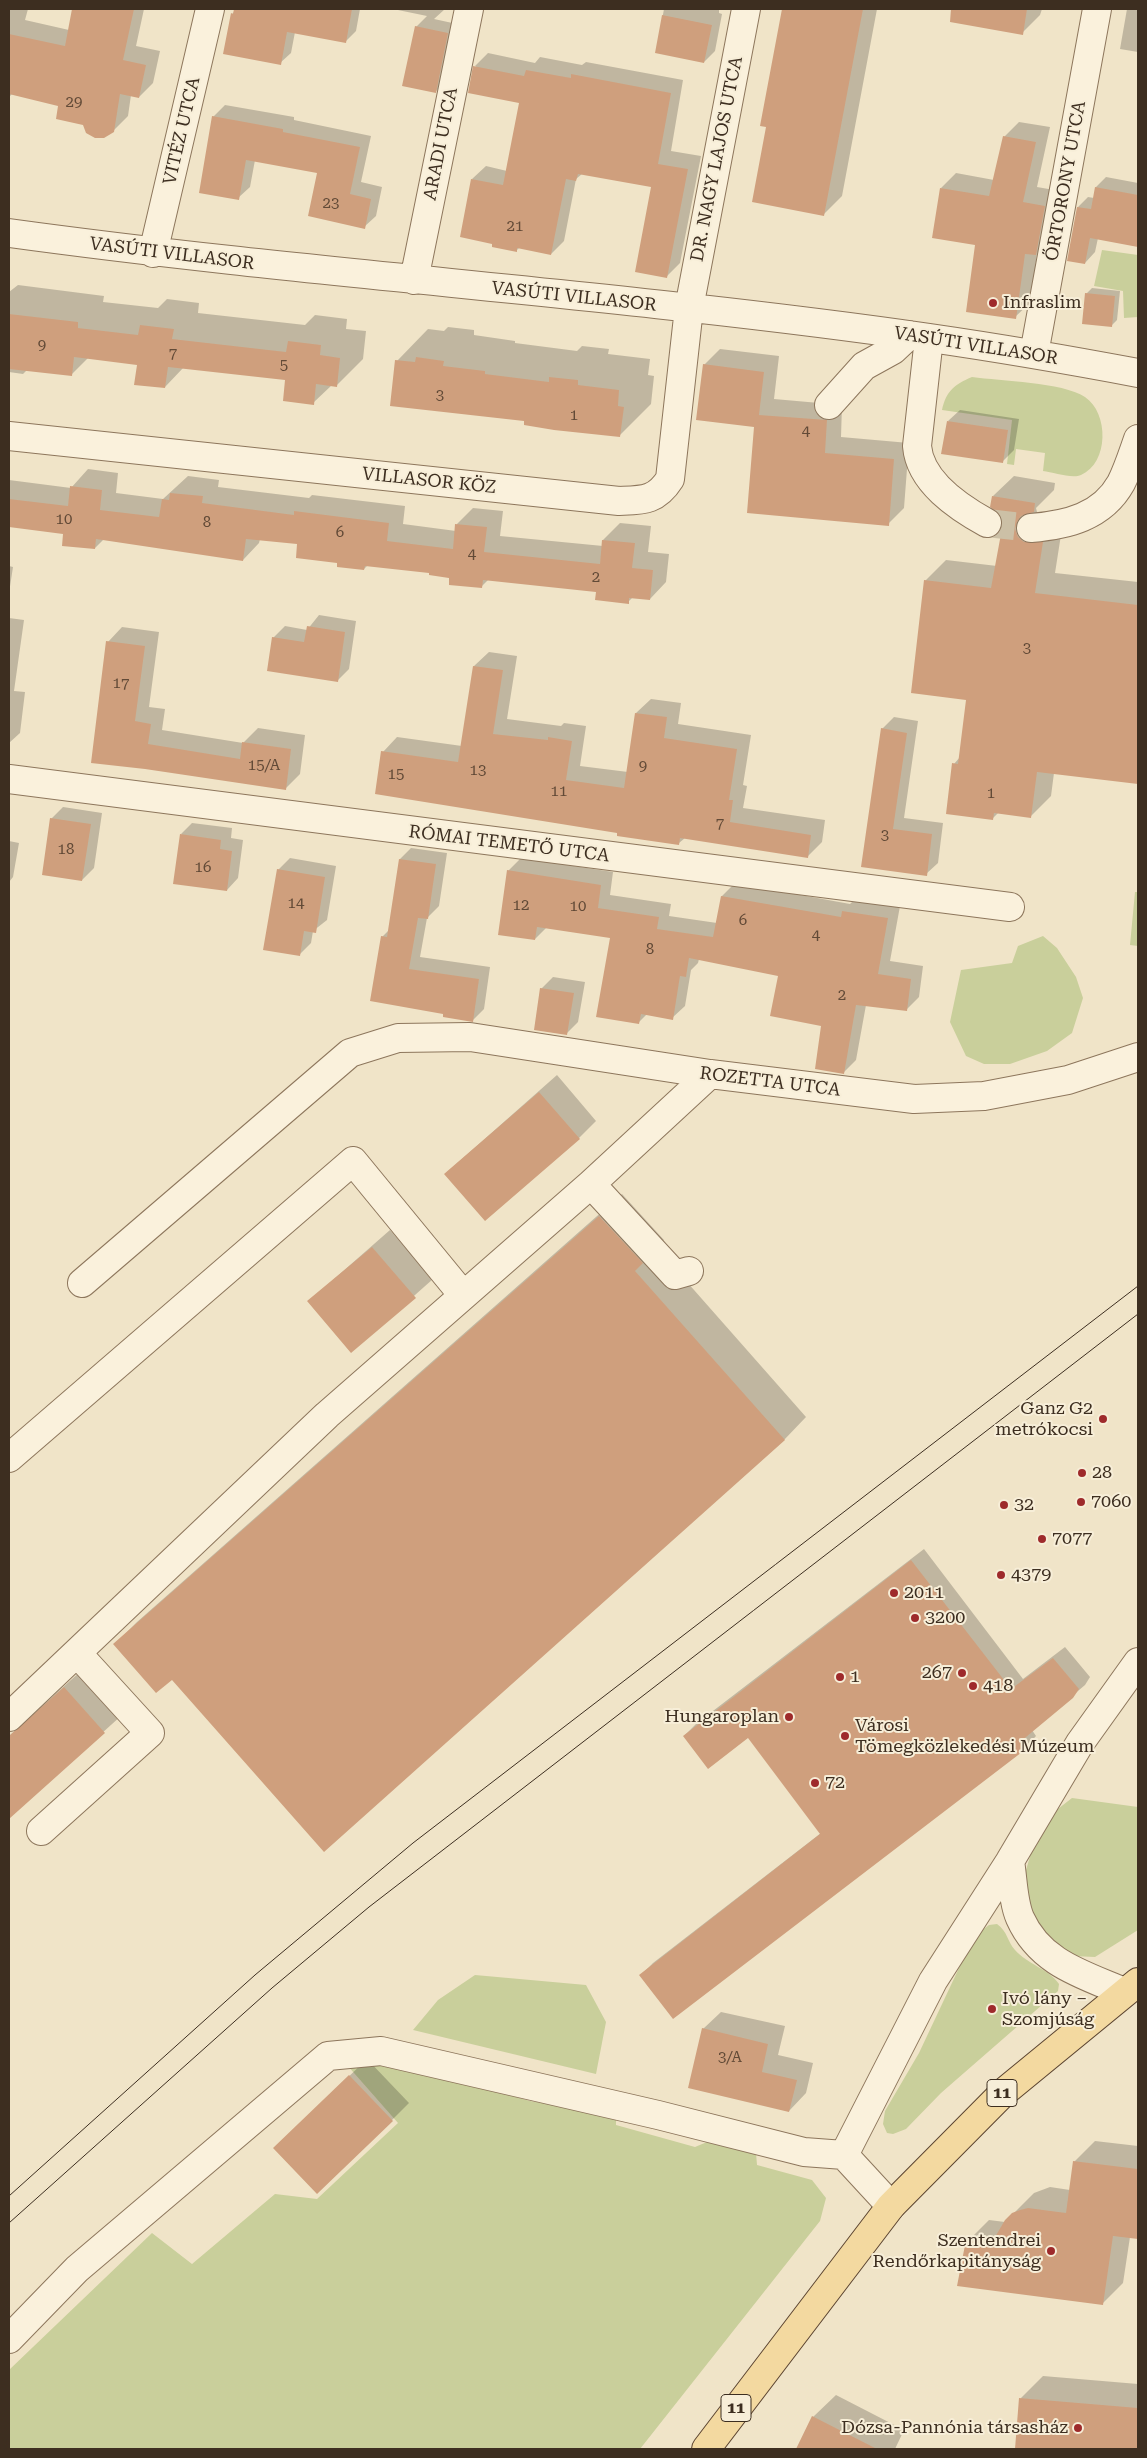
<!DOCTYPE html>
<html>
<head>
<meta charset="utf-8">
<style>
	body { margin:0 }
	#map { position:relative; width:1147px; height:2458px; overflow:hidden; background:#f0e4c8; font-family:"Roboto Serif",serif }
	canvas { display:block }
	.frame { position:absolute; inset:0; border:10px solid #3d2e20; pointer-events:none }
</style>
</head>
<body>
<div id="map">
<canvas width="1147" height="2458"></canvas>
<div class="frame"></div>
</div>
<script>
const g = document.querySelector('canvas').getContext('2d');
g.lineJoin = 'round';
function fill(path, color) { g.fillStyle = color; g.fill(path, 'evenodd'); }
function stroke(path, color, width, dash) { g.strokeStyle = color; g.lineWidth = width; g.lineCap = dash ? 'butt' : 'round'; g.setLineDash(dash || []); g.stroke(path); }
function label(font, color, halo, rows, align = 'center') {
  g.font = font + ' "Roboto Serif",serif'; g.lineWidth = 4; g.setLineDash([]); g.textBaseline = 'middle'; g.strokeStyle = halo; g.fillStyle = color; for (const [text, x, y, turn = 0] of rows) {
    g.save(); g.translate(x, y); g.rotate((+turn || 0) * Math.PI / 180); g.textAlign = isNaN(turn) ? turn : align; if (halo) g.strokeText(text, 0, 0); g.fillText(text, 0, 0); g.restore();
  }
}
fill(new Path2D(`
	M1102,250L1138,255V317L1124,318L1123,291L1094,286Z
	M972,377C1001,381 1062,382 1085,397C1109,413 1109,463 1081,475C1072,479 1053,472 1043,471L1045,453L1016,449L1014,465L1007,464L1012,420L942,410C946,391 955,384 972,377Z
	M1135,892H1138V946L1130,945Z
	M1043,936L1057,948L1076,977L1083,998L1072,1033L1047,1051L1010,1064H984L966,1056L950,1022L961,970L1012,963L1018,946Z
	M1072,1798L1138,1807V1930L1095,1957L1072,1956L1034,1922L1023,1880L1037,1833L1054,1812Z
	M997,1924C1008,1932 1007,1941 1015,1950C1027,1964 1049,1969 1059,1984L1058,1991L941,2093L906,2129L893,2134L887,2133L883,2124L885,2111L919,2053L967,1951L977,1934L989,1925Z
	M475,1975L586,1985L606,2022L596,2074L413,2030L438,2000Z
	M354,2061L381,2066L394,2061L530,2101L616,2114V2125L695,2147L707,2142L756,2153L757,2165L812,2180L826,2198L820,2221L640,2449H9V2370L152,2233L192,2264L275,2194L317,2199L398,2123L347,2065Z`), '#c9cf9b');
fill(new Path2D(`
	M9,9H28L25,20L69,30L74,9H144L136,46L160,51L153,83L139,97L131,95L128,116L113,131L84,124L60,105L12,94L9,97Z
	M237,9H360L356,31L345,42L295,32L291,53L280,63L232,14Z
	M393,9H445L434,19L457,24L445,82L436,91L416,27L427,16Z
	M664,9H719V13L722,14L715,51L704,62L656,52Z
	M783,9H877L842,196L824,214L767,126L761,125Z
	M967,9H1042L1040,15L1022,33L982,11Z
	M1127,9H1138V52L1120,49Z
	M488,53L535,63L540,57L582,65L586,62L683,80L671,151L701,156L680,263L667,276L653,186L582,174L576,179L564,241L551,254L520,247L516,251L472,179L486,166L507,171L520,102L475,66Z
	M225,105L294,117V120L371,136L361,182L382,187L376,216L364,227L319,172L255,160L250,187L238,198L213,117Z
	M1019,122L1050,127L1037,187L1060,191L1051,239L1037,253L1031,302L1015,317L977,244L941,188L956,173L994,180L1004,137Z
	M1106,177L1138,183V246L1098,238L1095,252L1085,263L1078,207L1088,197L1094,198L1096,187Z
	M18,285L104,296L103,302L158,308L167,299L199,303L198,313L305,325L315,315L347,319L346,329L366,331L363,359L337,385H332L313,403L286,379L184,367L165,387L138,363L89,357L71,375L27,370L23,374L9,372V292Z
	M1092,288L1120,291L1117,320L1112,325L1086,294Z
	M448,327L474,330V335L515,341V343L577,351L582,346L609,349L608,354L650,359L648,375L654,376L651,404L620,435L526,420L397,361L428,329L444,331Z
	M720,349L779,356L774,399L842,405L841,437L909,443L904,508L888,524L755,426L704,365Z
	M960,410L1019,419L1014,450L1002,462L948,421Z
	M88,469L118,473L116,493L163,499L188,476L219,480L218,487L309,498L312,495L405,506L403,524L456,531L457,524L473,508L503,511L500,536L603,546V540L620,523L651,526L648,552L669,554L666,582L650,599L633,597L628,602L598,591L489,579L481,587L430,572L368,565L364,569L339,562L299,543L260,539L259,543L243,560L104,539L95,548L65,533L9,526V480L71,488Z
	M1014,476L1055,483L1054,490L1036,508L1038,516L1063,522L1055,573L1138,582V783L1054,773L1051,796L1030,817L999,812L992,819L954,764L960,757L968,699L925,581L946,560L997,566L1004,523L993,496Z
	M9,566L13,567L9,593Z
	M319,615L356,621L349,669L337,681L273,638L285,626L307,630Z
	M9,618L24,620L14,691L25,692L20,733L9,743Z
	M122,627L159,632L149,707L165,709L162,730L243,743L258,728L305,735L300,774L285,789L145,768L108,642Z
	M489,652L517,656L507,719L561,726L564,723L586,726L580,766L628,772L636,713L651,699L681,703L678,724L751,735L743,785L747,786L743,808L825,820L822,842L807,857L685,838L679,843L619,832L383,752L397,737L462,746L474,666Z
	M894,717L918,721L904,818L943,823L938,863L926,874L862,866L882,729Z
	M63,807L102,813L94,868L82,880L51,819Z
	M192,823L232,828L231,838L243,840L238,878L227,890L181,834Z
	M9,841L19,843L13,877L9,882Z
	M411,848L447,853L439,906L427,918L420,957L490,967L484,1009L473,1020L445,1013L382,937L389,930L400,859Z
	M290,858L336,866L327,920L313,931L311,943L300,954L278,870Z
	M521,858L613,872L610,895L671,904L669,916L717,923L722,896L735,883L850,904L856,898L900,906L890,961L923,966L919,997L906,1010L866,1005L856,1060L844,1072L822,1025L779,975L699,959L698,963L691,970L685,1006L672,1018L647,1014L638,1023L612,937L547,927L535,939L508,871Z
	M553,977L585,982L578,1022L566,1034L541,989Z
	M557,1075L596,1121L579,1138L445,1174Z
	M622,1194L664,1240L657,1248L806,1417L784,1440L172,1678L115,1644L137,1622Z
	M390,1230L433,1279L352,1351L309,1301Z
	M924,1549L1023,1679L1065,1647L1090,1677L1085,1685L1032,1730L1036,1736L1025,1748L641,1975L653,1963L821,1833L748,1736H684L696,1724Z
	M82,1670L122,1715L16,1811L9,1802V1736Z
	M721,2012L785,2026L778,2055L813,2063L806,2093L789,2111L703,2029Z
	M367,2059L409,2103L392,2120L292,2131Z
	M1095,2141L1138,2146V2238L1130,2237L1123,2283L1102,2304L968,2241L989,2220L1005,2222L1034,2193L1050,2187L1070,2190L1074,2162Z
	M1043,2376L1138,2384V2449H1017L1021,2398Z
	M836,2395L904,2430L895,2449H798L813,2417Z`), '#0003');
fill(new Path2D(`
	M72,9H134L123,60L146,65L139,98L120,94L114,132L104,138H95L86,133L83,125L56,119L58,106L9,94V34L65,46Z
	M234,9H352L346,43L287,32L281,65L223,54L231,13L233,14Z
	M782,9H863L824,216L752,202L766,127L760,126Z
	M951,9H1027L1023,35L950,22Z
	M662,15L712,25L704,63L655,53Z
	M415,26L448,33L436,93L402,86Z
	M473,66L524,76L526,70L571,78V74L671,93L658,164L688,169L667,278L635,272L651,187L578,174L576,181L566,179L551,255L517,248V252L492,247V244L460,237L471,179L503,185L519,103L468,93Z
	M212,116L283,129V132L360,147L350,194L371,199L365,229L308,216L317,173L246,160L239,200L199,193Z
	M1003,136L1036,142L1023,202L1045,206L1036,255L1025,254L1016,319L966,312L975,245L932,238L940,188L989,196Z
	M1095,187L1138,195V247L1090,238L1085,264L1067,261L1077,207L1091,209Z
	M1085,293L1115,296L1112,327L1082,324Z
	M9,314L78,322V328L138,335L140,325L174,329L172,339L286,352L288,341L321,345L320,355L340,358L337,387L316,384L314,405L283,401L285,380L168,367L165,388L134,385L137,365L74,357L72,376L9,369Z
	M416,357L444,361L443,366L485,371V374L549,382V377L578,380V385L619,390L618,406L624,407L620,437L554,430L524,425V421L390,406L395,360L415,362Z
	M703,364L764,372L759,415L827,420L825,453L894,459L889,526L747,513L754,427L696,420Z
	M947,421L1008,430L1003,463L941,454Z
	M70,486L102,490L100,510L159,517L162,499L169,500L170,493L203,496L202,503L294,515V511L389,523L387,541L453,549L455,524L487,527L484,552L600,564L602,540L635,543L632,568L653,570L650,600L629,598V604L595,600L596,592L483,580L482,588L449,585V578L429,575V573L365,566L364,570L337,567V563L296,558L297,544L246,539L243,561L96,539L95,549L62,546L63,534L9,527V499L68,506Z
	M992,496L1035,503L1034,512L1021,516L1017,522L1015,529L1018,537L1024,542H1043L1035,593L1138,605V784L1037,772L1031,818L994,813L993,820L946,814L952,763L958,764L966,700L911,693L924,580L991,588L1003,523L1000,515L990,507Z
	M307,626L345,632L338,682L267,671L272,637L304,642Z
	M106,641L145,646L135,721L151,724L148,744L240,759L242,742L291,749L286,790L145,769L91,763Z
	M473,666L503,670L493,734L548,740V737L572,741L566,780L624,788L635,713L667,717L664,738L737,749L729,800H733L730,822L811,835L808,858L680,838L679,845L617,836V833L375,794L381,751L458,762Z
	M881,728L907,733L893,829L932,834L927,876L861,867Z
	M50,818L91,824L82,881L42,875Z
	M180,834L221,840L220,849L232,851L227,891L173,884Z
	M399,859L436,864L428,919L418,918L409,969L479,979L473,1022L443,1017V1014L370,1001L381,936L387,937Z
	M277,869L325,877L316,933L304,931L300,956L263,950Z
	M507,870L601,885L598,908L659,917L657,929L713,937L721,896L841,917L842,911L888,918L878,974L911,979L907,1011L856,1005L844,1074L815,1069L821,1026L770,1016L778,976L689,958L686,977L680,976L673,1020L641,1014L639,1024L596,1017L610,938L537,927L535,940L498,935Z
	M540,988L574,993L567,1035L534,1030Z
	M539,1092L580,1139L485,1221L444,1174Z
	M599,1216L643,1263L635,1271L785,1440L324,1852L172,1680L156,1693L113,1644Z
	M372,1247L416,1298L351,1353L307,1301Z
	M911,1560L1011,1689L1053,1658L1079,1689L1073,1698L1020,1742L1026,1749L673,2019L639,1975L820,1834L748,1738L708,1769L683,1736Z
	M64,1687L105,1733L9,1819V1736Z
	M702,2028L768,2044L762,2072L797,2080L789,2112L688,2088Z
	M349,2075L393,2121L317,2194L273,2148Z
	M1073,2161L1138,2169V2239L1113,2236L1103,2305L957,2286L966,2240L991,2244L1005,2220L1012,2213L1020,2210L1028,2208L1066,2213Z
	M1019,2398L1138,2408V2449H1015Z
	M812,2416L877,2449H796Z`), '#cf9f7d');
stroke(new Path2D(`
	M987,523L1031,528`), '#ccc0a6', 28, [28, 14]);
const minor = new Path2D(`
	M9,233C315,275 624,294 930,338C999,348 1069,360 1138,373
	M153,253L210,9
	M414,280L469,9
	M929,338L917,446C920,482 958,507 987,523
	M1034,354L1097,9
	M829,405L864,366L893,350L909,335
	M9,436L619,501C643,500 656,501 670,479L689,308L746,9
	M1031,528C1067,525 1102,517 1121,483C1128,469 1133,453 1138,439
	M9,779L1010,907
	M591,1184L675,1275L689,1271
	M82,1283L350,1053L398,1038L470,1037L710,1074L914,1099L984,1096L1068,1080L1138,1057
	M9,1458L353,1161L463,1295
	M9,1717L327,1415L591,1184L710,1074
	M41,1831L150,1733L77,1653
	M1010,1861C1013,1879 1013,1902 1020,1918C1040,1963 1082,1974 1124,1992
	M891,2206L844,2155L933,1981L1010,1861L1080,1743L1138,1662
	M9,2339L77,2269L328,2056L381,2051L658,2115L804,2152L844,2155`);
const major = new Path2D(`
	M706,2449L891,2206L1004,2092L1138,1982`);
stroke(minor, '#8d765c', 30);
stroke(major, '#5b4430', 30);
stroke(minor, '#faf1dc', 28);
stroke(major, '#f3d9a0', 28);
stroke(new Path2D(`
	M9,2196L255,1975L413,1843L1138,1286
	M9,2223L272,1988L369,1907L1138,1314`), '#3d2e20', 1);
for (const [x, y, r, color] of [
	[993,303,5,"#9e2a2b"],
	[1103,1419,5,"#9e2a2b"],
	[1082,1473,5,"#9e2a2b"],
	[1081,1502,5,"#9e2a2b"],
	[1004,1505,5,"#9e2a2b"],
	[1042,1539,5,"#9e2a2b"],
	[1001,1575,5,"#9e2a2b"],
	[894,1593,5,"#9e2a2b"],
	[915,1618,5,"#9e2a2b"],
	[962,1673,5,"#9e2a2b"],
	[840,1677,5,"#9e2a2b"],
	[973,1686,5,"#9e2a2b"],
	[789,1717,5,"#9e2a2b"],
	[845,1736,5,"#9e2a2b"],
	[815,1783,5,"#9e2a2b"],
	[992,2009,5,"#9e2a2b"],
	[1051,2251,5,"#9e2a2b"],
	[1078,2428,5,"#9e2a2b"]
]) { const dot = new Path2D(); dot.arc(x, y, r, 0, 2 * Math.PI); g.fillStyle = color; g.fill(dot); stroke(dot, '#f7eed8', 2); }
label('15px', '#624a37', null, [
	["29",74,103],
	["23",331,204],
	["21",515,227],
	["9",42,346],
	["7",173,354],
	["5",284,366],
	["3",440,396],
	["1",574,416],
	["4",806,432],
	["10",64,520],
	["8",207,523],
	["6",340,533],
	["4",472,555],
	["2",596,578],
	["3",1027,649],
	["17",121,684],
	["15/A",264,766],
	["9",643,767],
	["13",478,771],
	["15",396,775],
	["11",559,792],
	["1",991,794],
	["7",720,824],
	["3",885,836],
	["18",66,850],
	["16",203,868],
	["14",296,904],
	["12",521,906],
	["10",578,907],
	["6",743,921],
	["4",816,936],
	["8",650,950],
	["2",842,996],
	["3/A",730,2058]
]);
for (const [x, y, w] of [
	[1002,2093,30],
	[736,2408,30]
]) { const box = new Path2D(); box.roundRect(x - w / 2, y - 13.5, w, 27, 4); g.fillStyle = '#f7eed8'; g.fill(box); stroke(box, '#3d2e20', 1); }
label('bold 16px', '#3d2e20', null, [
	["11",1002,2093],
	["11",736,2408]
]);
label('18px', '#3d2e20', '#f7eed8', [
	["VITÉZ UTCA",182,131,-77],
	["ARADI UTCA",441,144,-79],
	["DR. NAGY LAJOS UTCA",717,159,-79],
	["ŐRTORONY UTCA",1066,181,-80],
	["VASÚTI VILLASOR",172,254,7],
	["VASÚTI VILLASOR",574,297,6],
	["VASÚTI VILLASOR",976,346,9],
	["VILLASOR KÖZ",429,481,6],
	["RÓMAI TEMETŐ UTCA",509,844,7],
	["ROZETTA UTCA",770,1082,7]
]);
label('18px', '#3d2e20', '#f7eed8', [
	["Infraslim",1003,303],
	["Ganz G2",1093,1409,"right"],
	["metrókocsi",1093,1430,"right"],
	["28",1092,1473],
	["7060",1091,1502],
	["32",1014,1505],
	["7077",1052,1539],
	["4379",1011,1575],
	["2011",904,1593],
	["3200",925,1618],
	["267",952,1673,"right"],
	["1",850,1677],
	["418",983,1686],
	["Hungaroplan",779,1717,"right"],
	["Városi",855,1726],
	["Tömegközlekedési Múzeum",855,1747],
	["72",825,1783],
	["Ivó lány –",1002,1999],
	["Szomjúság",1002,2020],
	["Szentendrei",1041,2241,"right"],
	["Rendőrkapitányság",1041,2262,"right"],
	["Dózsa-Pannónia társasház",1068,2428,"right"]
], 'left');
</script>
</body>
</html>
